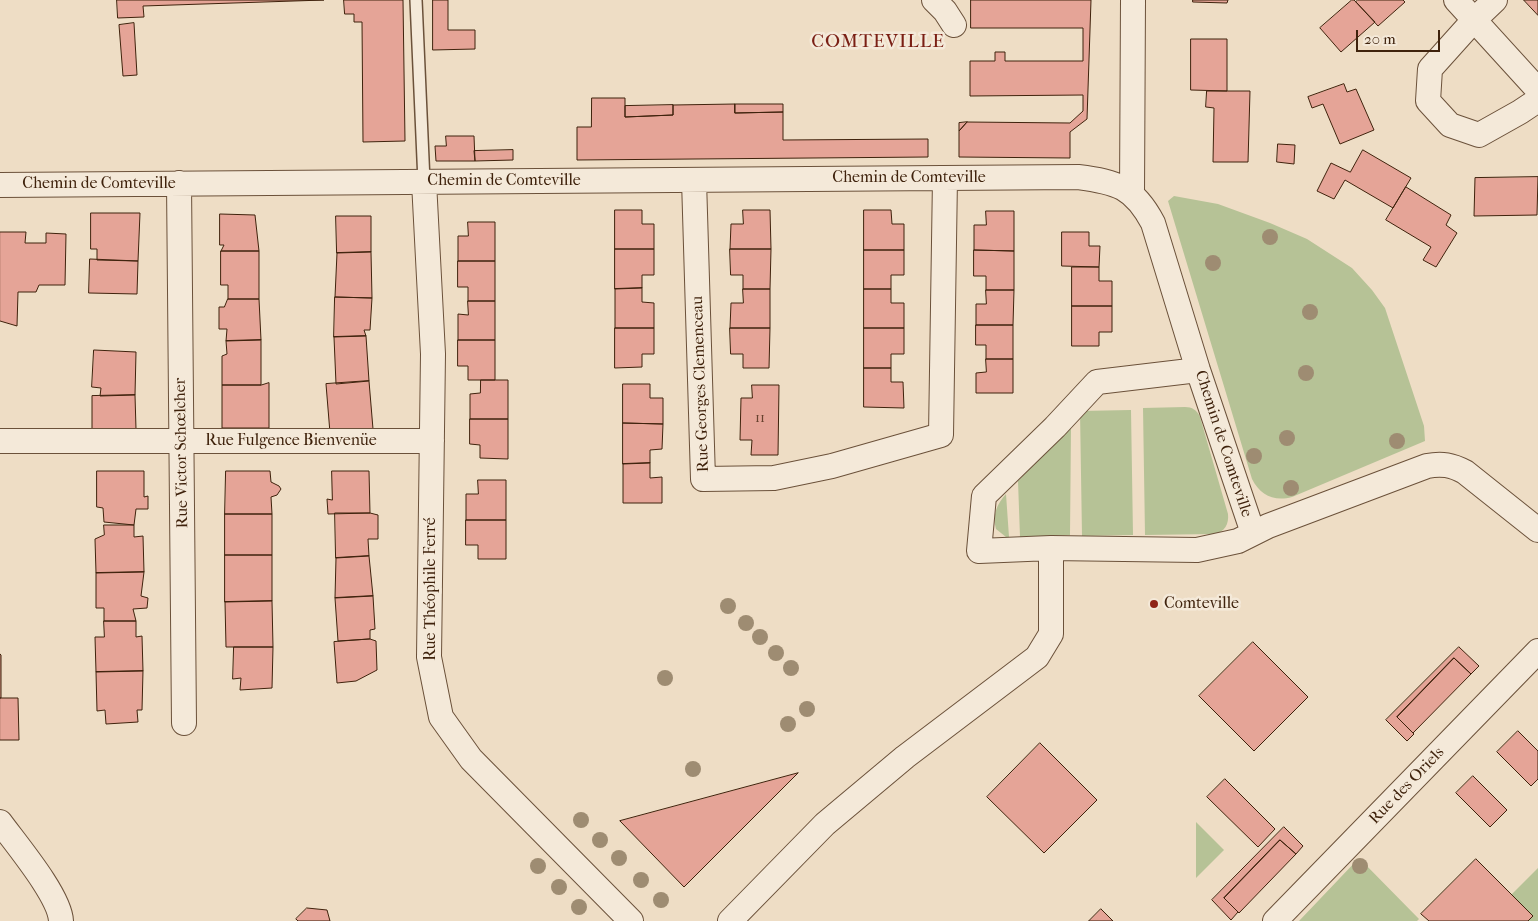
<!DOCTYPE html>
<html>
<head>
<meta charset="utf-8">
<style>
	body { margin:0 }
	#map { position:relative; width:1538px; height:921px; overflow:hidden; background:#eeddc5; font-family:"IM FELL French Canon",serif }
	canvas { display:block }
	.scale { position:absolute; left:1356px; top:30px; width:84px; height:22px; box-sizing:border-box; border:2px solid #3f220c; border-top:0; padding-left:6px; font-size:15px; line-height:18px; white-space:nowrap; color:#3f220c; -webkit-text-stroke:4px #f4e9d9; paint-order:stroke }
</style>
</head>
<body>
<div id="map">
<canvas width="1538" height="921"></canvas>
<div class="scale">20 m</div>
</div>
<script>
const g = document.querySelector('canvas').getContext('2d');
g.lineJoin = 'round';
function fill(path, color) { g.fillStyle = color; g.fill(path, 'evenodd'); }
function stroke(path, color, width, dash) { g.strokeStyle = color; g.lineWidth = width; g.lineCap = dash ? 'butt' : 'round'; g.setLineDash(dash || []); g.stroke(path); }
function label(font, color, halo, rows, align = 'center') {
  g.font = font + ' "IM FELL French Canon",serif'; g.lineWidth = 5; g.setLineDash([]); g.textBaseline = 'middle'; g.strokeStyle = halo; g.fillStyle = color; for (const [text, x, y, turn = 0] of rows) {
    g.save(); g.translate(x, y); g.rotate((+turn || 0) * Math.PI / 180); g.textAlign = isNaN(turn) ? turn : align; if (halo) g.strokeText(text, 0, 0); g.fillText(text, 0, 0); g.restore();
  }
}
fill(new Path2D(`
	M1174,196L1218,204L1270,223L1307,239L1352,268L1372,290L1385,308L1424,426L1425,441L1292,497C1274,502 1260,495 1252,479L1168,201Z
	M1185,407C1192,407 1197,410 1200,417L1228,514C1229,524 1225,532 1214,534L1145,535L1143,408Z
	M1131,410L1133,535L1082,536L1080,411Z
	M1071,426L1070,535L1020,537L1018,481Z
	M1006,494L1009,537H1006L996,529C992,515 997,504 1006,494Z
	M1196,822L1224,850L1196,878Z
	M1359,858L1419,919L1417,921H1299Z
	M1538,868V921H1528L1533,916L1511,895Z`), '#b6c296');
const building = new Path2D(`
	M117,0H324L143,6L144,17L118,18Z
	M344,0H403L405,141L363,142L362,22H354V14H345Z
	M433,0H448V30H475V49L433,50Z
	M971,0H1091L1087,119L1070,132V158L959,157V131L967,122L1070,123L1083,111V95L970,96V61H995V52H1005V61H1083V28H971Z
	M1193,0H1228L1227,3L1193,2Z
	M1352,0H1354L1375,22L1341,52L1320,28Z
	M1358,0H1403L1405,2L1378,26L1356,2Z
	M1524,0H1538V15Z
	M134,23L137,75L123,76L119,25Z
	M1191,39H1227V91L1191,90Z
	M1344,84L1347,92L1356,89L1374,130L1340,144L1323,104L1312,108L1308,97Z
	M1207,91H1250L1248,162H1213L1214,108L1206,107Z
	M592,98H625V117L673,115V105L735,104V113L783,112V140L928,139V157L577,160V127H591Z
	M735,104H783V112L735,113Z
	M673,105V115L625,117V106Z
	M967,122L959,131V123Z
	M446,136H474L475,161H436L435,146H446Z
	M1278,144L1295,145L1294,164L1277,162Z
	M513,150V160L475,161L474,151Z
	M1363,150L1411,178L1393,208L1345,180L1334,199L1317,191L1331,163L1350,172Z
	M1538,177L1537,215L1474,216L1475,178Z
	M1406,187L1451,215L1446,225L1457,233L1436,267L1423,260L1431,247L1386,220Z
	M615,210H642V224H654V249H615Z
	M743,210H770L771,249H730L731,224H743Z
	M864,210H891L892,224H904V250H864Z
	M986,211H1014V251L974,250V225H986Z
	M91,213H140L138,261L97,260V249H91Z
	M220,214L255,215L259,251H221L224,245H220Z
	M336,216H371V252L337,253Z
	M468,222H495V261H458V236H468Z
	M0,232H26L25,243H46V233L66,234L65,285H39L36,292H18L17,326L0,321Z
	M1062,232H1089V246H1100L1099,267L1062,266Z
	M615,249H654V275H642V288L615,289Z
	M730,249H771L770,289H743V275H731Z
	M864,250H904V275H891V289H864Z
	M974,250L1014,251V290H986V276H974Z
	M221,251H259V299H228V285H221Z
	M371,252L372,298L335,297L337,253Z
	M90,259L138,261L137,294L89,293Z
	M458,261H495V301H468V287H458Z
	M1072,267H1099V281H1112V306H1072Z
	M642,288V302L654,303V328H615V289Z
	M743,289H770V328H730L731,303H743Z
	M864,289H891V303H904V328H864Z
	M986,290H1014L1013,325H976V304H986Z
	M335,297L372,298L370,330H364L366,336L334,337Z
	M228,299H259L261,340L226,341L227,329H219V307H224Z
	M468,301H495V340H458V314L468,315Z
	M1072,306H1112V332H1099V346H1072Z
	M976,325H1013V359H986V345H976Z
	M615,328H654V354H642V367L615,368Z
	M730,328H770L769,368H743V354H731Z
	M864,328H904V354H891V368H864Z
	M366,336L369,381L336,384L334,337Z
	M261,340V385H222V356L227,354L226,341Z
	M458,340H495V380H468V366H458Z
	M94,350L136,352L135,395L100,396L101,388L92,387Z
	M986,359H1013V393H976V373L986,372Z
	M864,368H891V382H903L904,408L864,407Z
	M481,380H508V419H470V394L480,393Z
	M369,381L373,429L330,433L326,384Z
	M269,383V428H222V385H261Z
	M623,384H650V398H663V424L623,423Z
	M752,385H779L778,455H751L752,440H740L741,398H752Z
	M135,395L136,429L92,430V396Z
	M470,419H508V459L480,458V445L470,444Z
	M623,423L663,424L662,449L650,450V463L623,464Z
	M650,463V478L662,477V503H623V464Z
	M97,471H144V497L148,496V509H136L134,525L104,522L103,508L97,507Z
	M226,471H270L271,482L279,486L281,489L277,495L271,497L272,514H225Z
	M332,471H369L370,513L328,514L327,499L332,500Z
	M478,480H506V520H466V494H478Z
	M335,513H370L378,515V539H368L369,556L336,558Z
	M225,514H272V555H225Z
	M466,520H506V559H478V545H466Z
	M104,525H134V537L143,536L144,572L96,573L95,539L104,535Z
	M225,555H272V601L225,602Z
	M369,556L373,596L335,598L336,558Z
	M144,572L141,596L148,598L147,608L133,609L136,621H104V608H96V573Z
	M373,596L375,629L370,630V639L338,641L335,598Z
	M272,601L273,647H226L225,602Z
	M104,621H136V637L142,636L143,671L96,672L95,637H104Z
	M370,639L376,641L377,670L356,681L337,683L334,642Z
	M1253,642L1308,697L1254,751L1199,696Z
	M234,647H273L272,688L240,690L241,678L233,679Z
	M1459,647L1479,666L1471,674L1454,658L1397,717L1414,734L1407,741L1386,720Z
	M0,654L1,655V698H0Z
	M1454,658L1471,674L1413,733L1397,717Z
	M143,671L142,710H137L138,722L106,724L105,710L97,711L96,672Z
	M0,698H18L19,740H0Z
	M1518,731L1538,751V779L1531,786L1497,752Z
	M1040,743L1097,800L1044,853L987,797Z
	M798,773L684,887L620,821Z
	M1473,776L1507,810L1490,827L1456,793Z
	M1225,779L1275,829L1258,847L1207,797Z
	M1284,827L1303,846L1296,854L1280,840L1224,898L1238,912L1231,920L1212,900Z
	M1280,840L1296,854L1239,913L1224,898Z
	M1476,859L1533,916L1528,921H1429L1421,914Z
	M307,908L327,910L330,921H298L296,919Z
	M1101,909L1113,921H1089Z`);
fill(building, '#e5a497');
stroke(building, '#3f220c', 1);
const service = new Path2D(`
	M416,0L424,182`);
const minor = new Path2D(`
	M934,0L945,11L954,25
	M1456,0L1538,90
	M1495,0L1474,20L1430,69L1428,101L1450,125L1479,135L1520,112L1538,100
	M694,180L703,479L774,478L832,466L941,435L945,178
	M424,182L433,354L429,657L441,717L471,759L631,921
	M179,183L184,723
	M0,185L1078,177C1117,182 1134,187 1153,223L1198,370L1253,533
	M1132,194L1133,0
	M1198,370L1097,382L1055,427L984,496L979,551L1051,548L1197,550L1238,541L1268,526L1427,466C1442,463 1452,465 1465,472L1538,530
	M0,441H432
	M0,822C16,844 60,896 61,921
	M730,921L825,824L905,757L1037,657L1051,634V548
	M1275,921L1538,651`);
stroke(service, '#6b513a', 14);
stroke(minor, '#6b513a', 26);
stroke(service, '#f4e9d9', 11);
stroke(minor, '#f4e9d9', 24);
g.fillStyle = '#9e8c72';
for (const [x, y] of [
	[1270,237],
	[1213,263],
	[1310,312],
	[1306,373],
	[1287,438],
	[1397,441],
	[1254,456],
	[1291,488],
	[728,606],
	[746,623],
	[760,637],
	[776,653],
	[791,668],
	[665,678],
	[807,709],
	[788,724],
	[693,769],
	[581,820],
	[600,840],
	[619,858],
	[538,866],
	[1360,866],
	[641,880],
	[559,887],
	[661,900],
	[579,907]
]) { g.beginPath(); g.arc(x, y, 8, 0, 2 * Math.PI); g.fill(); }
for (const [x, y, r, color] of [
	[1154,604,5,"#8f2418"]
]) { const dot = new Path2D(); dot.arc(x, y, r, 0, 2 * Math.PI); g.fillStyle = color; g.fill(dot); stroke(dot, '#f4e9d9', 2); }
label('14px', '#68422f', null, [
	["11",760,419]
]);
label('16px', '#3f220c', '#f4e9d9', [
	["Chemin de Comteville",909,178],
	["Chemin de Comteville",504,181],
	["Chemin de Comteville",99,184],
	["Rue Georges Clemenceau",701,384,-92],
	["Rue Fulgence Bienvenüe",291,441],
	["Chemin de Comteville",1223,444,72],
	["Rue Victor Schœlcher",182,453,-91],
	["Rue Théophile Ferré",431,589,-90],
	["Rue des Oriels",1407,786,-46]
]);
label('16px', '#3f220c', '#f4e9d9', [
	["Comteville",1164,604]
], 'left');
g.letterSpacing = '1px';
label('19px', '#7a1f14', '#f4e9d9', [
	["COMTEVILLE",878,42]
]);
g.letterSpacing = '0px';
</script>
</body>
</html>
